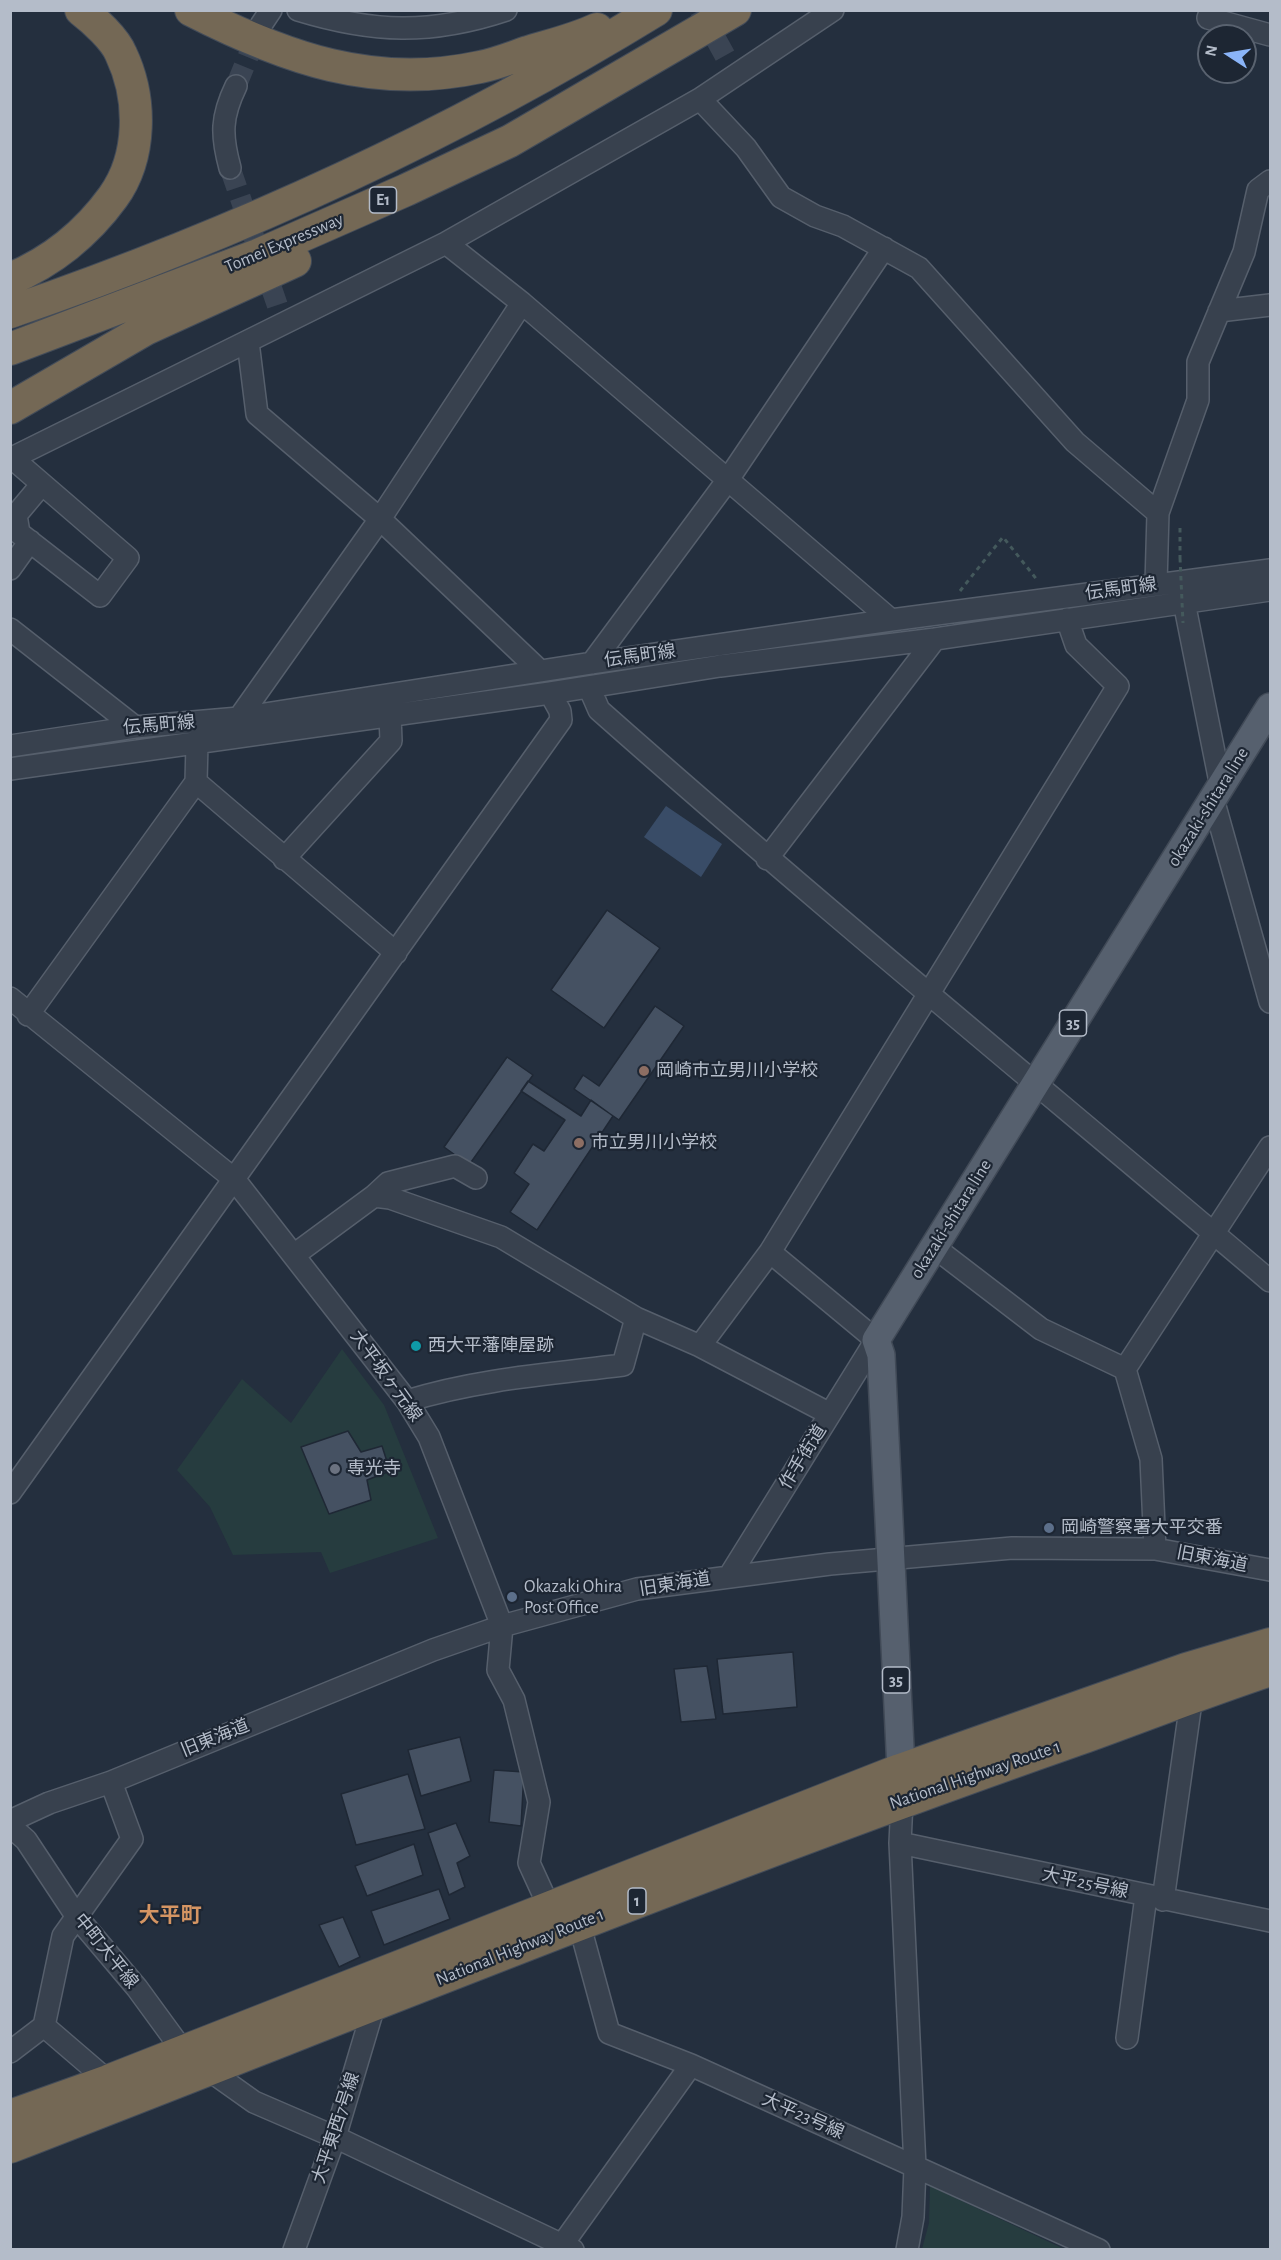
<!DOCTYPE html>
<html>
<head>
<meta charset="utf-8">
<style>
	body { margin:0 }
	#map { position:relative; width:1281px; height:2260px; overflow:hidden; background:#242f3e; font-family:"Alegreya Sans",sans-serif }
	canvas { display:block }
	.frame { position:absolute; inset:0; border:12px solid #b4bcc9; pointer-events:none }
	.north { position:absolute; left:1197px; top:24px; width:60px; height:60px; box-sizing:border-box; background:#1d2633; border:2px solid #59626f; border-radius:50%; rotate:282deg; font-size:16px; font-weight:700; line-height:24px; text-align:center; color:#b4bcc9 }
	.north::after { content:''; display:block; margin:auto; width:21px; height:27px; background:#8ab4f8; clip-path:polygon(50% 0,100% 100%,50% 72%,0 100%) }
</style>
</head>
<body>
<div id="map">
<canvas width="1281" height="2260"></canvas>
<div class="frame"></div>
<div class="north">N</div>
</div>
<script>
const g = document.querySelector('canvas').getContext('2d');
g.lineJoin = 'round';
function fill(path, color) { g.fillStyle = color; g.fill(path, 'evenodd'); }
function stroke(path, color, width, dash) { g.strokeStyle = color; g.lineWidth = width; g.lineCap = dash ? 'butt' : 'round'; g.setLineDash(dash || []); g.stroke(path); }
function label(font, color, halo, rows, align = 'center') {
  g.font = font + ' "Alegreya Sans","Noto Sans JP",sans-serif'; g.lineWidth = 4.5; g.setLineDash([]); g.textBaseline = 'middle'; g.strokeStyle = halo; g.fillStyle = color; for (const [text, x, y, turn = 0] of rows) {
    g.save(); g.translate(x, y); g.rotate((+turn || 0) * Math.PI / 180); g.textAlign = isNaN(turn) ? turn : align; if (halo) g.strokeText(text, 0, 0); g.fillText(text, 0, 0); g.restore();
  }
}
fill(new Path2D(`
	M342,1349L384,1405L438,1538L330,1573L321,1552L233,1555L210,1507L177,1470L242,1379L291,1423Z
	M930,2186L1064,2249H922L929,2223Z`), '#263c3f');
fill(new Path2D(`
	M666,806L722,844L701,877L644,837Z`), '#394c67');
const building = new Path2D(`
	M607,910L660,948L604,1028L551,990Z
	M655,1006L684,1026L619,1120L574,1089L583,1075L599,1086Z
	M507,1057L533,1075L469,1165L444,1147Z
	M528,1081L581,1116L591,1100L613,1116L537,1230L510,1212L529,1184L514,1173L533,1144L544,1151L565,1120L521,1091Z
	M348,1431L361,1452L382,1446L390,1471L367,1480L371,1500L329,1514L301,1447Z
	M793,1652L797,1707L723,1714L717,1659Z
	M707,1666L716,1719L681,1722L674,1669Z
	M460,1737L471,1781L421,1796L408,1750Z
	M494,1770L524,1772L521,1826L489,1822Z
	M408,1774L425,1829L356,1845L341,1794Z
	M456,1823L470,1856L457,1863L465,1887L449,1895L428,1833Z
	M414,1844L423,1875L367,1896L355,1866Z
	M439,1889L450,1919L384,1945L371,1911Z
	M343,1917L360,1957L339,1967L319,1925Z`);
fill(building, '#455162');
stroke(building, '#1f2835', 1.5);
stroke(new Path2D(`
	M700,10L729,63
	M236,86L260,28
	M230,168L278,307`), '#3a4453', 21, [21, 10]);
const minor = new Path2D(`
	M298,10C373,33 431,35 506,10
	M1211,10L1208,18L1270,35
	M261,25L271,10
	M700,99L746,148L781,197L815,216L843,226L919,268L1075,442L1158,513
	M230,168C221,135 221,117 236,86
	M446,243L522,303L891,620
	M1219,311L1270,305
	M248,342L257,414L380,519L540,671
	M12,458L128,558L100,596L19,533L16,515L42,484
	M10,459L446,243L700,99L833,10
	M10,569L30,541
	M1156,584L1158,513L1198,400V362L1244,252L1258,190L1270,181
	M1184,602L1221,787
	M10,629L135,727
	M592,663L727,481L884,248
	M589,687L599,710C819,905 1046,1091 1270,1281
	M239,718L380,519L522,303
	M10,746L135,727L239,718L592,663L891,620L1270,570
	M10,769L550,693L720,666L935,639L1270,590
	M196,782L396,953
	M1213,799L1270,1002
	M284,859L391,741L390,715
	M767,859L935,639
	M10,998L234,1179L407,1401L429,1437L502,1626L498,1670L514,1700L539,1802L529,1863L550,1909
	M28,1015L196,782L197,744
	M374,1196L388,1183L455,1166L476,1178
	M934,1247L1041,1329L1125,1369
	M294,1255L374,1196L390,1198L501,1237L636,1318
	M700,1346L770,1252L1118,686L1076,645L1067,619
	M407,1401C478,1379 551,1374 623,1365L636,1318L700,1346L830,1414
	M10,1493L561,720L560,711L550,693
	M1155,1549L1151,1459L1125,1369L1270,1147
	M730,1575L876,1340L770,1252
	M902,1801L900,1843L915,2167L913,2217L907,2250
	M10,1821L49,1803L111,1782L433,1650L502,1626L637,1589L830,1564L1012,1548L1155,1549L1270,1570
	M10,1826L26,1840L77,1917L137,1988L183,2051L209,2070L254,2102L335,2137L573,2250
	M900,1843L1270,1921
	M1163,1900L1192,1695
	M579,1923L609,2033L691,2065L1099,2250
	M44,2026L108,2081
	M1127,2038L1146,1896
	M10,2052L44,2026L63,1936L132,1839L111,1782
	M562,2245L691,2065
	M294,2250L335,2137L374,2006`);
const major = new Path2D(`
	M902,1790L881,1355L876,1340L1270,707`);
const highway = new Path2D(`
	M191,10C285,58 374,90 480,67C496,64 513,57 528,52C551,45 576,39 597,29
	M10,279C51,262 87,233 113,197C142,157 142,98 121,54C115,39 94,20 81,10
	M10,312C234,235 454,134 656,10
	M10,349L258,255L406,190L510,141L735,10
	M10,408L146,329L295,261
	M10,2116L108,2081L900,1770L1186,1669L1270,1644
	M10,2147C366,2009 719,1865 1079,1739C1143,1716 1206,1691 1270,1670`);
stroke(minor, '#565f6c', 24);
stroke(major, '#414a57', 30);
stroke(highway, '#434c59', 34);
stroke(new Path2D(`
	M1180,528V558
	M960,591L1003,537L1038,581`), '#44595c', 3, [4.5, 4.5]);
stroke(minor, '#38414e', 21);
stroke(major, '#56606e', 27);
stroke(highway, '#746855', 32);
stroke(new Path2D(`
	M1180,558L1183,623`), '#44595c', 3, [4.5, 4.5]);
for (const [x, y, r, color] of [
	[644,1071,6,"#8d6e63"],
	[579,1143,6,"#8d6e63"],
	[416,1346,6,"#0f9aa8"],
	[335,1469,6,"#6b7280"],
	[1049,1528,6,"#5c6f8a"],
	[512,1597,6,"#5c6f8a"]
]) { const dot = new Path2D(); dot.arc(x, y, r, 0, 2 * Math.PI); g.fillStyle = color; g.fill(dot); stroke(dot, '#1d2633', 2); }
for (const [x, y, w] of [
	[383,200,27],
	[1073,1023,27],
	[896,1680,27],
	[637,1901,18]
]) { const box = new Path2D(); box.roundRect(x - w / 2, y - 13, w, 26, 4.5); g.fillStyle = '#1d2633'; g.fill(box); stroke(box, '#b4bcc9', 1.5); }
label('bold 16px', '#b4bcc9', null, [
	["E1",383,200],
	["35",1073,1023],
	["35",896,1680],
	["1",637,1901]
]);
label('18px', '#b4bcc9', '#1d2633', [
	["Tomei Expressway",284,243,-23],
	["伝馬町線",1121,589,-8],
	["伝馬町線",640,656,-8],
	["伝馬町線",159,725,-5],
	["okazaki-shitara line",1208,807,-58],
	["okazaki-shitara line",951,1219,-58],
	["大平坂ヶ元線",386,1376,54],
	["作手街道",803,1457,-58],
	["旧東海道",1212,1559,11],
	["旧東海道",675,1584,-9],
	["旧東海道",215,1738,-22],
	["National Highway Route 1",975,1775,-19],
	["大平25号線",1085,1883,12],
	["National Highway Route 1",520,1947,-22],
	["中町大平線",106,1951,51],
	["大平23号線",803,2116,24],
	["大平東西7号線",336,2128,-72]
]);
label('18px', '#b4bcc9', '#1d2633', [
	["岡崎市立男川小学校",656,1071],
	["市立男川小学校",591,1143],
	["西大平藩陣屋跡",428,1346],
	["専光寺",347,1469],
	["岡崎警察署大平交番",1061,1528],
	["Okazaki Ohira",524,1587],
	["Post Office",524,1608]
], 'left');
label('bold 21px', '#d59563', '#1d2633', [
	["大平町",170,1916]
]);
</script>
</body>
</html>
